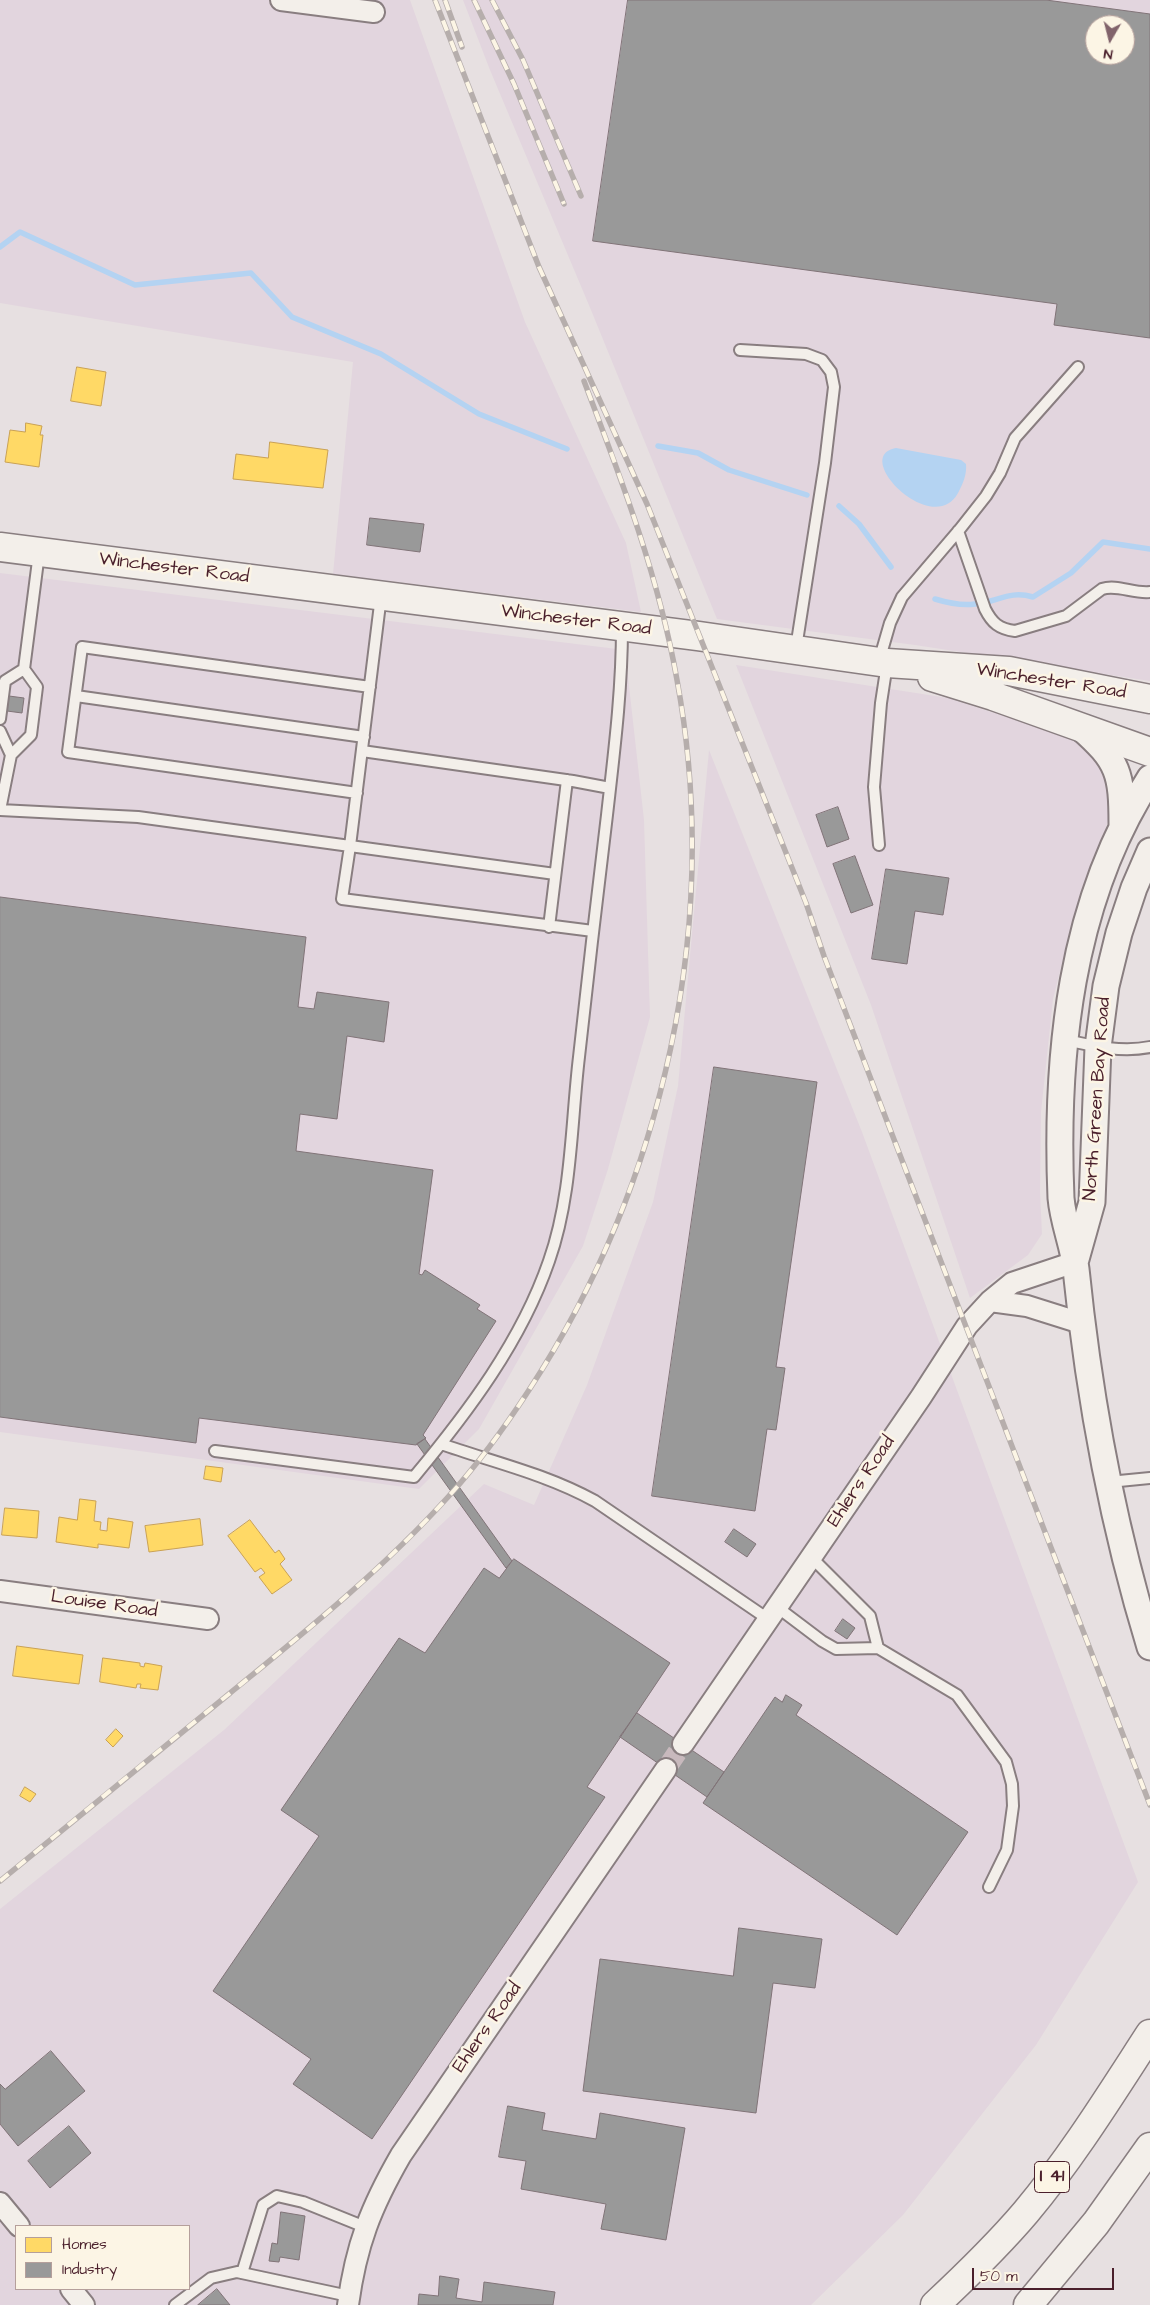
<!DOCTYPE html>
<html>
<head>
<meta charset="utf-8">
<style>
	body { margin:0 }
	#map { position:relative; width:1150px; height:2305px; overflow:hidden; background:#e7e0e1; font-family:"Architects Daughter",sans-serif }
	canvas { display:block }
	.legend { position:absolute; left:15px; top:2225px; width:175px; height:65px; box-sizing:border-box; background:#fcf5e5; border:1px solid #b59f9b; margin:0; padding:6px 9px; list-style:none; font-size:15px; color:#4a1f2b }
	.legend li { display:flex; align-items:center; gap:10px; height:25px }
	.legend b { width:25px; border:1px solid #b59f9b }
	.north { position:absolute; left:1085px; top:15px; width:50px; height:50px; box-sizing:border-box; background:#fcf5e5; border:1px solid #b59f9b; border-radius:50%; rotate:188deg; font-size:14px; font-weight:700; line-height:20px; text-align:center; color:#4a1f2b }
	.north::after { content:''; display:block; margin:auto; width:18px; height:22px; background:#81636b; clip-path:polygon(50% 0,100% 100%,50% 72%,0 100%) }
	.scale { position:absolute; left:972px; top:2268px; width:142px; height:22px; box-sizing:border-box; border:2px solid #4a1f2b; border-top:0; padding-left:6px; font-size:15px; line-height:18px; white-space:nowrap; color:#4a1f2b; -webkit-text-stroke:4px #fcf5e5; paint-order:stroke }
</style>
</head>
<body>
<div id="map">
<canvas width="1150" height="2305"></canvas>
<ul class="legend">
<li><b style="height:14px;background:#ffd966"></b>Homes</li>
<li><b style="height:14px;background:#999"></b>Industry</li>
</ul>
<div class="north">N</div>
<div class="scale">50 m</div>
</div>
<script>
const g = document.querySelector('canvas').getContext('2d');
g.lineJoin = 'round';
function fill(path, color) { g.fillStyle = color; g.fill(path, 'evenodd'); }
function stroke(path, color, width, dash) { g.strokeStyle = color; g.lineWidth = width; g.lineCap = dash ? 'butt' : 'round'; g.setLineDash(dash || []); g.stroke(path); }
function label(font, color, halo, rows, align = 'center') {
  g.font = font + ' "Architects Daughter",sans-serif'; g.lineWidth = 5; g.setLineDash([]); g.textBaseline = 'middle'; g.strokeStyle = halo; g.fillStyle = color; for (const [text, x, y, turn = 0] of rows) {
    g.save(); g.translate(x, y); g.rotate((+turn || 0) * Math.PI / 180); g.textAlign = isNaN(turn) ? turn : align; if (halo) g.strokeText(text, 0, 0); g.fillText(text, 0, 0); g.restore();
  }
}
fill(new Path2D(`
	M0,0H410L525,322L626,543L641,612L333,574L353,362L0,303Z
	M463,0H1150V681L915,645L717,619L591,310L490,70ZM1095,25H1125V55H1095Z
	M0,573L625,650L644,820L650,1017L608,1169L583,1246L479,1429L419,1489L0,1432Z
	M736,665L948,698L1077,740L1097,757L1104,771L1110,790L1111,812L1068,940L1053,999L1041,1112L1040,1192L1042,1234L1028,1255L970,1298L871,1005Z
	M709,750L862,1132L1138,1882L1036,2045L903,2215L811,2305H0V1909L224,1730L484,1484L534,1505L587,1385L653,1202L678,1086ZM16,2226H189V2289H16Z`), '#e2d5de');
fill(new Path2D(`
	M896,448L961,460L966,464C967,474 963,484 958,493C933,539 850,456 896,448Z`), '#b4d3f2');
const homes = new Path2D(`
	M77,367L106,372L101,406L71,401Z
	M26,423L42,426L40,435H43L39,467L5,462L10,430L25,432Z
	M270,442L328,450L323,488L233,479L236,454L268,458Z
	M206,1466L223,1468L221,1482L204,1479Z
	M80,1499L96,1501L94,1521L101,1522L100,1530L107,1531L108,1518L133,1522L129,1548L98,1544V1548L56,1542L59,1517L77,1520Z
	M5,1508L39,1511L37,1538L2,1535Z
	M200,1519L203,1545L149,1552L145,1526Z
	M250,1520L275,1553L279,1550L285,1559L280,1564L292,1580L272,1594L259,1577L265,1573L261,1568L255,1572L228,1536Z
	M17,1646L83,1655L79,1684L13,1676Z
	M103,1658L140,1663V1666L144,1667L145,1663L162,1666L158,1690L140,1688L141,1684H137L136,1688L100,1682Z
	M116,1729L123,1736L113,1747L106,1740Z
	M25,1787L36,1794L30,1802L20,1796Z`);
fill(homes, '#ffd966');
stroke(homes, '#c9a154', 1);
const industry = new Path2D(`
	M628,0H1046L1150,14V338L1054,325L1057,304L593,241ZM1095,25H1125V55H1095Z
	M370,518L424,524L420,552L367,545Z
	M9,696L24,698L22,713L7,711Z
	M838,807L849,839L827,847L816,815Z
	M855,856L873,905L851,913L833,864Z
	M886,869L949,878L943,915L915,911L907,964L872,959Z
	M0,897L306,937L298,1007L314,1009L317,992L389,1002L384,1042L347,1036L337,1119L300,1114L296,1151L433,1170L419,1274L422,1275L425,1270L480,1305L477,1309L496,1321L423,1435L426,1438L416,1445L199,1418L196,1443L0,1417Z
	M714,1067L817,1082L776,1367L785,1368L776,1430L767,1429L755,1511L652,1496Z
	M425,1439L512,1561L506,1568L417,1444Z
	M734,1529L756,1544L747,1557L725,1542Z
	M514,1559L670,1663L587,1787L605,1797L372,2139L293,2084L311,2059L213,1991L319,1836L281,1810L399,1638L425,1653L484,1568L499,1578Z
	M843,1619L855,1628L847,1639L835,1631Z
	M786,1695L802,1705L796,1715L968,1832L897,1935L703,1803L775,1697L782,1702Z
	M637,1713L724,1772L707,1797L620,1737Z
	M739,1928L822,1939L815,1988L773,1983L756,2113L583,2091L600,1959L733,1976Z
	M51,2051L85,2091L18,2146L0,2124V2084L5,2089Z
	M508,2106L545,2113L542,2130L596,2139L600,2113L685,2128L666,2240L601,2229L606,2204L521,2189L526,2161L499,2157Z
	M69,2126L91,2153L50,2188L28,2161Z
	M281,2212L305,2216L299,2260L280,2257L279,2262L269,2261L272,2243L277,2244Z
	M440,2276L459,2279L456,2298L482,2302L484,2282L555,2292L553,2305H418L419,2294L438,2296Z
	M217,2289L230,2305H198Z`);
fill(industry, '#999');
stroke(industry, '#817478', 1);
stroke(new Path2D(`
	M0,247L20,232L135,285L251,273L292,317L381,354L479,414L567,449
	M658,446L698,453L729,470L807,495
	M839,506L859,524L891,567
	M935,599C948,603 962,606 975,604C998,602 1009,590 1033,597L1071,573L1103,542L1150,549`), '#b4d3f2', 5.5);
stroke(new Path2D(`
	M666,1769L683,1744`), '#c8b9bd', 20, [20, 10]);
const service = new Path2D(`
	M740,350L806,354L822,360L831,372L834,387L825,463L796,648
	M958,531L985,609C992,623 999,629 1015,631L1066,616L1102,589C1117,584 1134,594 1150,592
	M879,661L890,623L902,597L960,529L986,496L1000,473L1015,438L1078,367
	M24,669L39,553
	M76,696L364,737
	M0,719L5,681L24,669L37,687L31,735L11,755L0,810
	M0,731L11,755
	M362,751L573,781L610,788
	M357,793L68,752L82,647L370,687
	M0,810L138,817L350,846L381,596
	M879,845L874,787L881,703L887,664
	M555,874L350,846L342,899L593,931
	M549,927L567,780
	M1066,1040C1093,1046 1122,1053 1150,1047
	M441,1444C493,1462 546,1474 595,1501L768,1619
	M215,1451L414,1477C468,1412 521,1342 549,1261C572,1196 571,1124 579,1057C588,976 597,896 607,815C614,753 622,691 622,627
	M1109,1482L1150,1478
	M811,1557L870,1616L878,1648
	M777,1607L822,1641L836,1649L878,1648L957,1695L1006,1762L1012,1784L1013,1806L1007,1850L989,1887
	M242,2273L263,2205L277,2196L303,2202L365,2227
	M175,2305L211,2278L237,2272L349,2296`);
const minor = new Path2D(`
	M281,0L374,12
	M990,1301L1027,1306L1081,1323
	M0,1591L208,1619
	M683,1744L921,1397L967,1326L990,1301L1012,1283L1075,1262
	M0,2203L19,2226
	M71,2289L84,2305
	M348,2305C356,2245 371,2207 401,2155L666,1769`);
const tertiary = new Path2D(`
	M1080,727C1119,761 1122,774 1122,825
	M1150,778C1070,901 1055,1056 1061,1198C1063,1222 1073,1245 1076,1269C1089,1397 1112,1523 1150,1647
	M1076,1259L1092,1202L1098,1047L1106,986L1119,933L1134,888L1150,851`);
const secondary = new Path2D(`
	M0,547L698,636L887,663L1009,671L1150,699
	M932,677L993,696L1150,752`);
const motorway = new Path2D(`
	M935,2305C966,2276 998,2245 1026,2212C1072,2157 1111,2094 1150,2034
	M1028,2305L1096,2223L1150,2147`);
stroke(service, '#897e80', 14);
stroke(minor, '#897e80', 24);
stroke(tertiary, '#897e80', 29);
stroke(secondary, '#897e80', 31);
stroke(motorway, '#897e80', 31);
stroke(service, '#f3efea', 10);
stroke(minor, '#f3efea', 20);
stroke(tertiary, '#f3efea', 25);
stroke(secondary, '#f3efea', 28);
stroke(motorway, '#f3efea', 28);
const rail = new Path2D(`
	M435,0L539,267L647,504L806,903L824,956L885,1116L1150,1805
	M445,0L462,47
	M474,0L514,84L564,204
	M492,0L523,60L581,196
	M0,1881C76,1819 152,1756 229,1694C306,1631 381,1571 448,1497C478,1464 505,1427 529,1390C664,1183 722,924 677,680C659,577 621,478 584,381`);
stroke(rail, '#b6aeac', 5.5);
stroke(rail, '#fcf5e5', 4, [11]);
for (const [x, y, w] of [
	[1052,2177,35]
]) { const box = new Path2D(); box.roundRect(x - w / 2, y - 15.5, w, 31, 4); g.fillStyle = '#fcf5e5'; g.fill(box); stroke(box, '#4a1f2b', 1); }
label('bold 18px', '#4a1f2b', null, [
	["I 41",1052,2177]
]);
label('19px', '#4a1f2b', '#fcf5e5', [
	["Winchester Road",174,569,7],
	["Winchester Road",576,621,7],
	["Winchester Road",1051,682,9],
	["North Green Bay Road",1098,1099,-86],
	["Ehlers Road",862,1482,-56],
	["Louise Road",104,1605,8],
	["Ehlers Road",488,2028,-55]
]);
</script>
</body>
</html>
